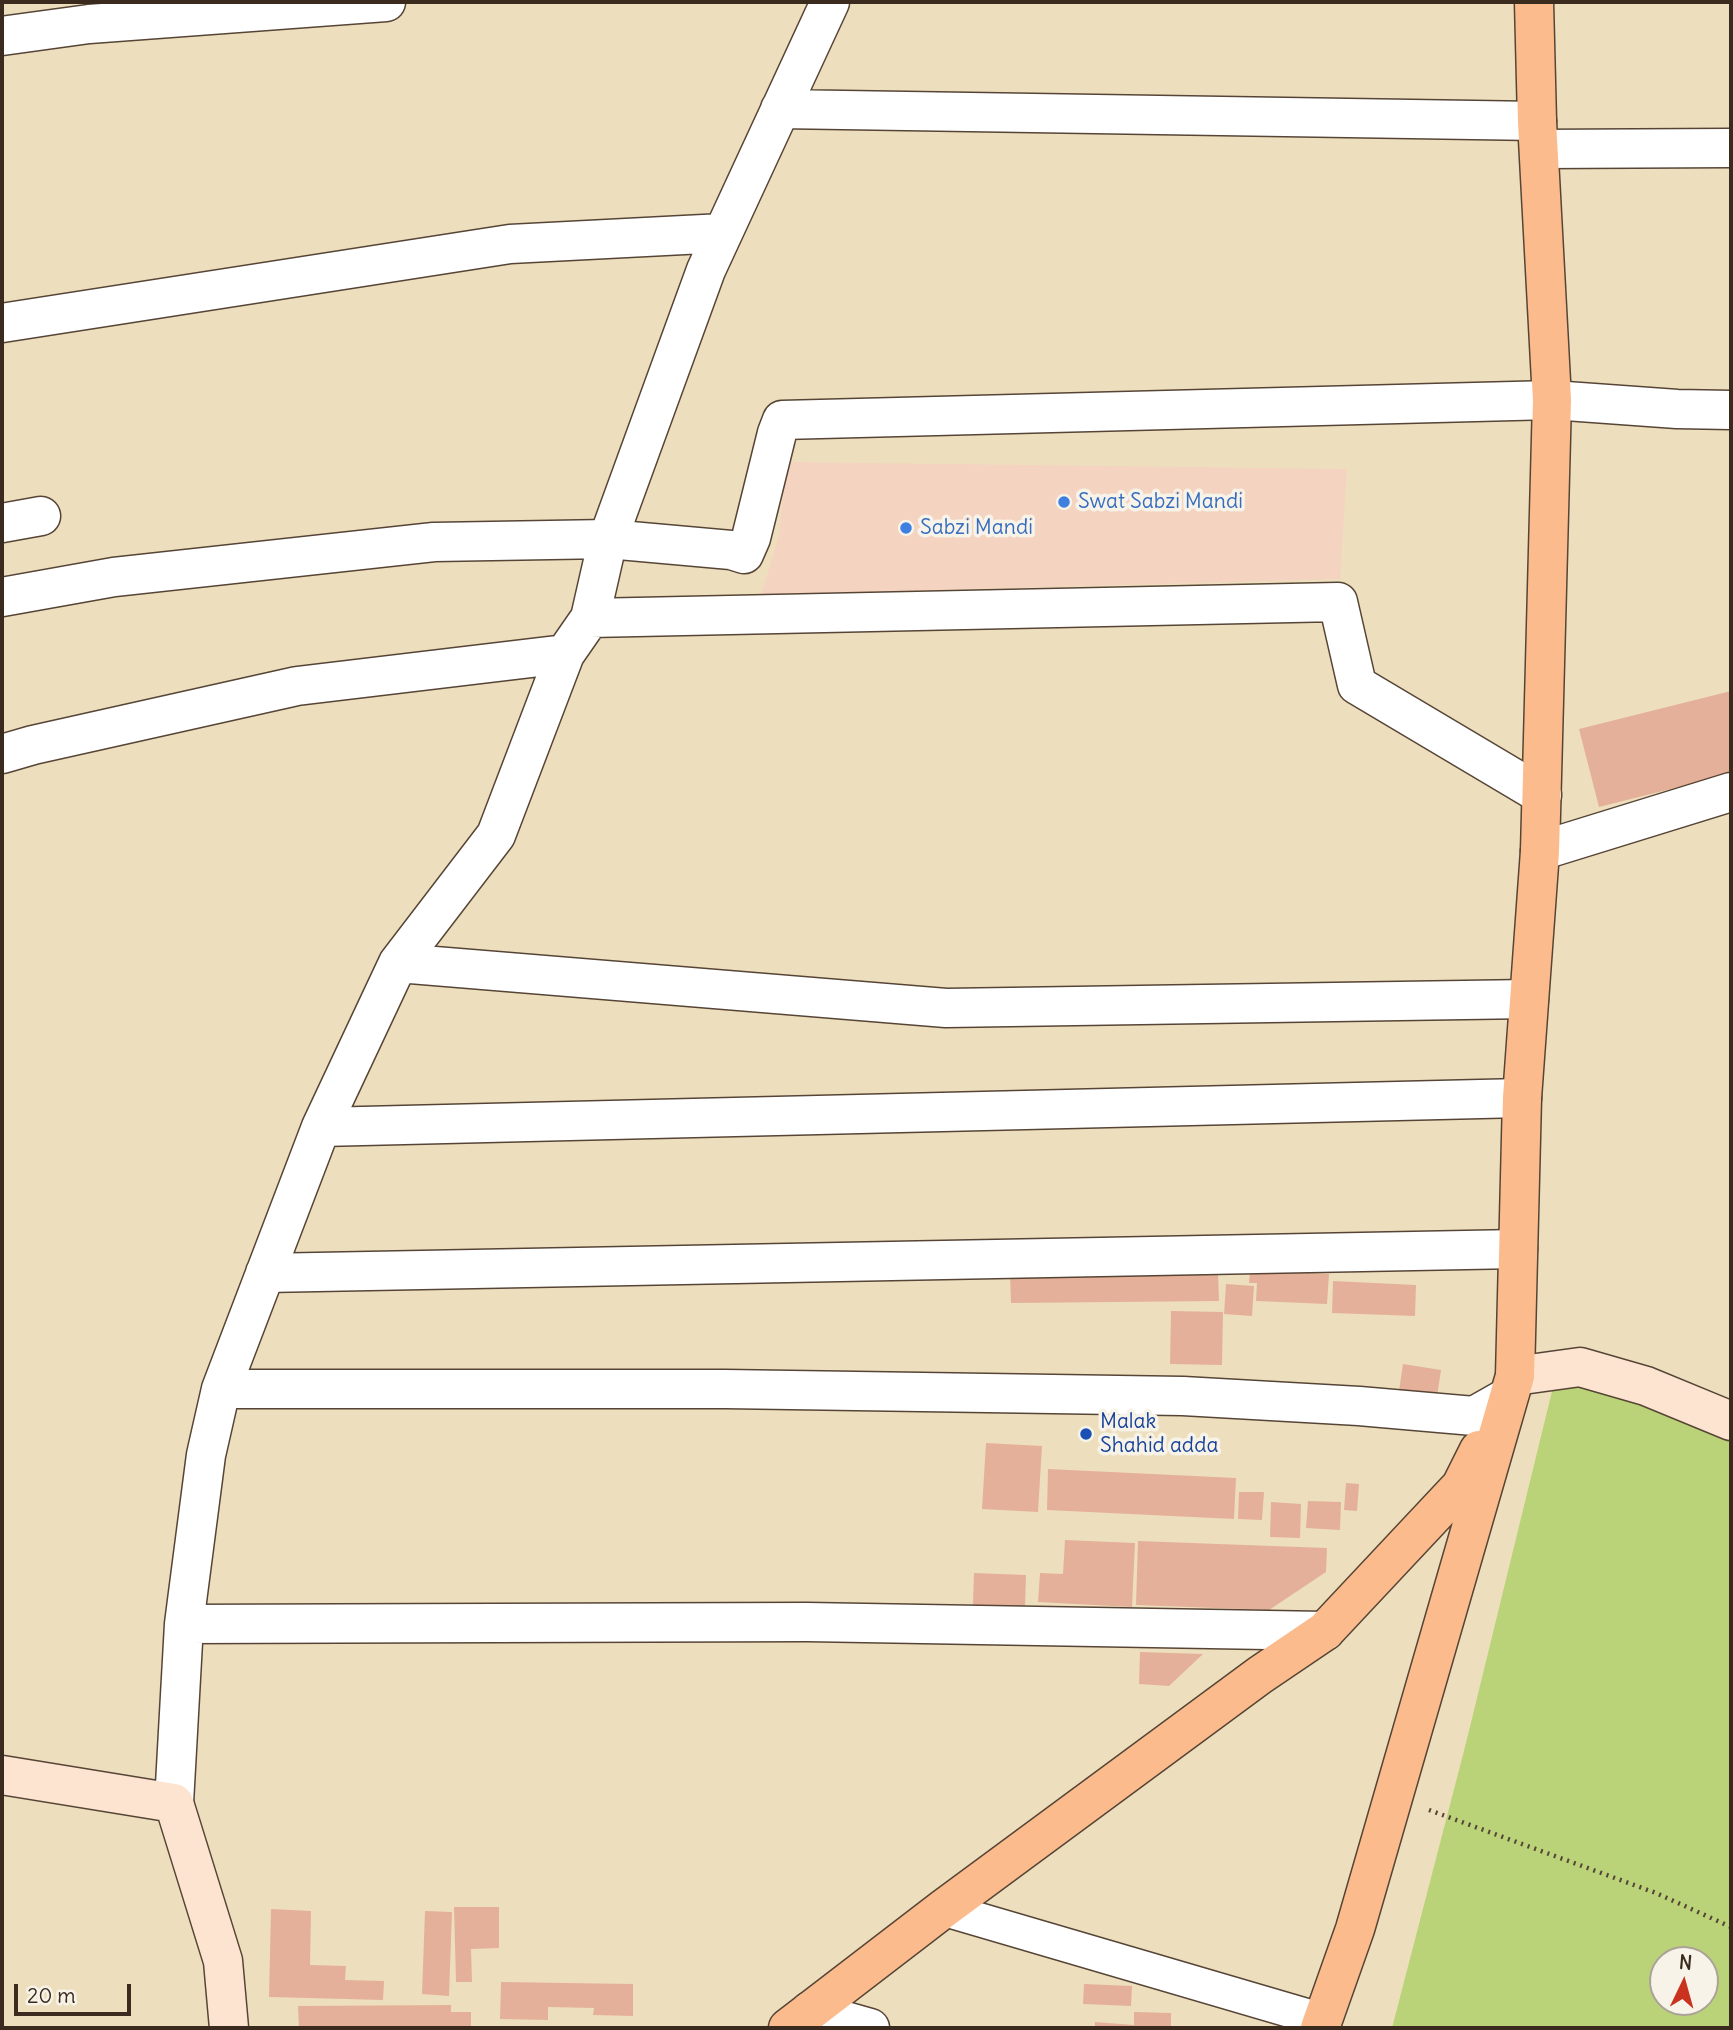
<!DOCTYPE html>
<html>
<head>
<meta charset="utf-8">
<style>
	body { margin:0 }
	#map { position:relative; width:1733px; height:2030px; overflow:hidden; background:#eddfbd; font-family:Delius,sans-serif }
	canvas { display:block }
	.frame { position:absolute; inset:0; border:4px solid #3b2a1e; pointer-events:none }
	.north { position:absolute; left:1649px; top:1946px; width:70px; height:70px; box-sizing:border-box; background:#f7f3e8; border:2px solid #aca397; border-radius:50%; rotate:5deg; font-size:19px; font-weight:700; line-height:28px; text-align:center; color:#3b2a1e }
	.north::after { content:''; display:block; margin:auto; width:24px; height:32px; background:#c8321e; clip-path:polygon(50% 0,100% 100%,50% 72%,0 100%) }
	.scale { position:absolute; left:14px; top:1984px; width:117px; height:32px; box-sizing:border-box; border:4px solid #3b2a1e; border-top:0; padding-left:9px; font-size:21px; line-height:24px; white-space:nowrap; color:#3b2a1e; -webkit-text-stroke:5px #f7f3e8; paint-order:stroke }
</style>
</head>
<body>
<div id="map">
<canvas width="1733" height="2030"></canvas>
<div class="frame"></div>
<div class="north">N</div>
<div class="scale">20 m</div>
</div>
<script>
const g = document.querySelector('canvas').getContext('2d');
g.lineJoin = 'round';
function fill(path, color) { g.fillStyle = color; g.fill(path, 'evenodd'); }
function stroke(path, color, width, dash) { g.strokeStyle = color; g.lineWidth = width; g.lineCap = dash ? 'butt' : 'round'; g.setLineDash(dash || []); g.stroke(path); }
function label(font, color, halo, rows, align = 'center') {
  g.font = font + ' Delius,sans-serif'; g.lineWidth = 7; g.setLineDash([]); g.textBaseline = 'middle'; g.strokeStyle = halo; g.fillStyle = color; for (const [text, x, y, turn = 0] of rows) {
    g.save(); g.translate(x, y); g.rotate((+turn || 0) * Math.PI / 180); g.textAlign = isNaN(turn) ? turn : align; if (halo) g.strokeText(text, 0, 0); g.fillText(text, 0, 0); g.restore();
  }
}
fill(new Path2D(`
	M786,462L1347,469L1340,579L761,595L779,535Z`), '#f4d3c0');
fill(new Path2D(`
	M1555,1379L1731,1418V2028H1392L1466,1743ZM1663,1960H1705V2002H1663Z`), '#bad378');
fill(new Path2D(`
	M1731,691V774L1599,807L1579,729Z
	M1250,1270L1329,1274L1327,1304L1256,1301L1257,1283H1249Z
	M1218,1272L1219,1301L1011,1303L1010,1273Z
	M1333,1281L1416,1285L1415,1316L1332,1313Z
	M1226,1284L1254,1286L1252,1316L1224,1314Z
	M1171,1311L1223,1312L1222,1365L1170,1364Z
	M1403,1364L1441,1370L1435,1410L1397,1404Z
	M986,1443L1042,1446L1038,1512L982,1509Z
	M1048,1469L1236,1478L1234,1519L1047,1510Z
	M1346,1483L1359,1484L1357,1511L1344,1510Z
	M1239,1492H1264L1262,1520L1238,1519Z
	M1308,1501L1341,1502L1340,1530L1306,1528Z
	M1271,1502L1301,1504L1300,1538L1270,1537Z
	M1065,1540L1135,1543L1132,1607L1038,1602L1040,1573L1063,1574Z
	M1138,1541L1327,1548L1326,1572L1269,1610L1136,1605Z
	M974,1573L1026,1575L1025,1607L973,1605Z
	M1140,1652L1203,1654L1169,1686L1139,1684Z
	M454,1907H499V1948L471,1949L472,1982H456Z
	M271,1909L311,1911L310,1965L346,1966L345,1980L384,1981L383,2000L269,1997Z
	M425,1911L452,1912L449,1996L422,1994Z
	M501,1982L633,1984V2016L593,2015L594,2008L548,2007V2020L500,2019Z
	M1084,1984L1132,1986L1131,2006L1083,2004Z
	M451,2005V2012H471V2028H299L298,2006Z
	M1134,2012L1171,2013V2028H1095V2022L1134,2025Z`), '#e5b099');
const pedestrian = new Path2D(`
	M943,1909L1322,2020`);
const minor = new Path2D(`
	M2,36L89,24L386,2
	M780,109L1537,121
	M1539,149L1731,148
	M2,323L510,244L723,233
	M2,523L41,516
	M2,597L114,577L434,542L608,539L731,550L744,554L751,538L777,433L782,420L1552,400L1677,409L1731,410
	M590,618L1338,602L1357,685L1542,795
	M2,754L33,745L297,686L565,654
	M1540,851L1731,792
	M398,963L946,1008L1529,999
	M321,1127L1522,1098
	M265,1273L1518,1249
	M221,1389H725L1183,1396L1359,1406L1474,1416L1504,1399
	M184,1624L807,1622L1325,1631
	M174,1803L184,1624L206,1455L221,1389L321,1127L398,963L496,835L565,654L590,618L608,539L706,270L830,2
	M810,2011L870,2028`);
const secondary = new Path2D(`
	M1515,1376L1580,1367L1646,1386L1731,1421
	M2,1775L174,1803L223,1961L229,2028`);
const primary = new Path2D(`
	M788,2028L943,1909L1260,1675L1325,1631L1461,1486L1479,1450
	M1320,2028L1355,1929L1515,1376L1522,1098L1540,851L1552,400L1537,121L1534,2`);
stroke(pedestrian, '#564536', 36);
stroke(minor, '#564536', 41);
stroke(secondary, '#564536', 41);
stroke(primary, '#564536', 41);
stroke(new Path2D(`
	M1429,1810L1656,1893L1731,1927`), '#564536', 4.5, [2, 5]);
stroke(pedestrian, '#fff', 33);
stroke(minor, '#fff', 38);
stroke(secondary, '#fde4d1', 38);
stroke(primary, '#fbbb8c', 38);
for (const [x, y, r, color] of [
	[1064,502,7,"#3f7fe0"],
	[906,528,7,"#3f7fe0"],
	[1086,1434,7,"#1a4fb4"]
]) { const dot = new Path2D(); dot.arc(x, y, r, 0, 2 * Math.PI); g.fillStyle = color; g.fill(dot); stroke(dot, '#f7f3e8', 2.5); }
label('21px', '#366cbe', '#f7f3e8', [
	["Swat Sabzi Mandi",1078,502],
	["Sabzi Mandi",920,528]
], 'left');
label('21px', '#164399', '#f7f3e8', [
	["Malak",1100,1422],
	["Shahid adda",1100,1446]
], 'left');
</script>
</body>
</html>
